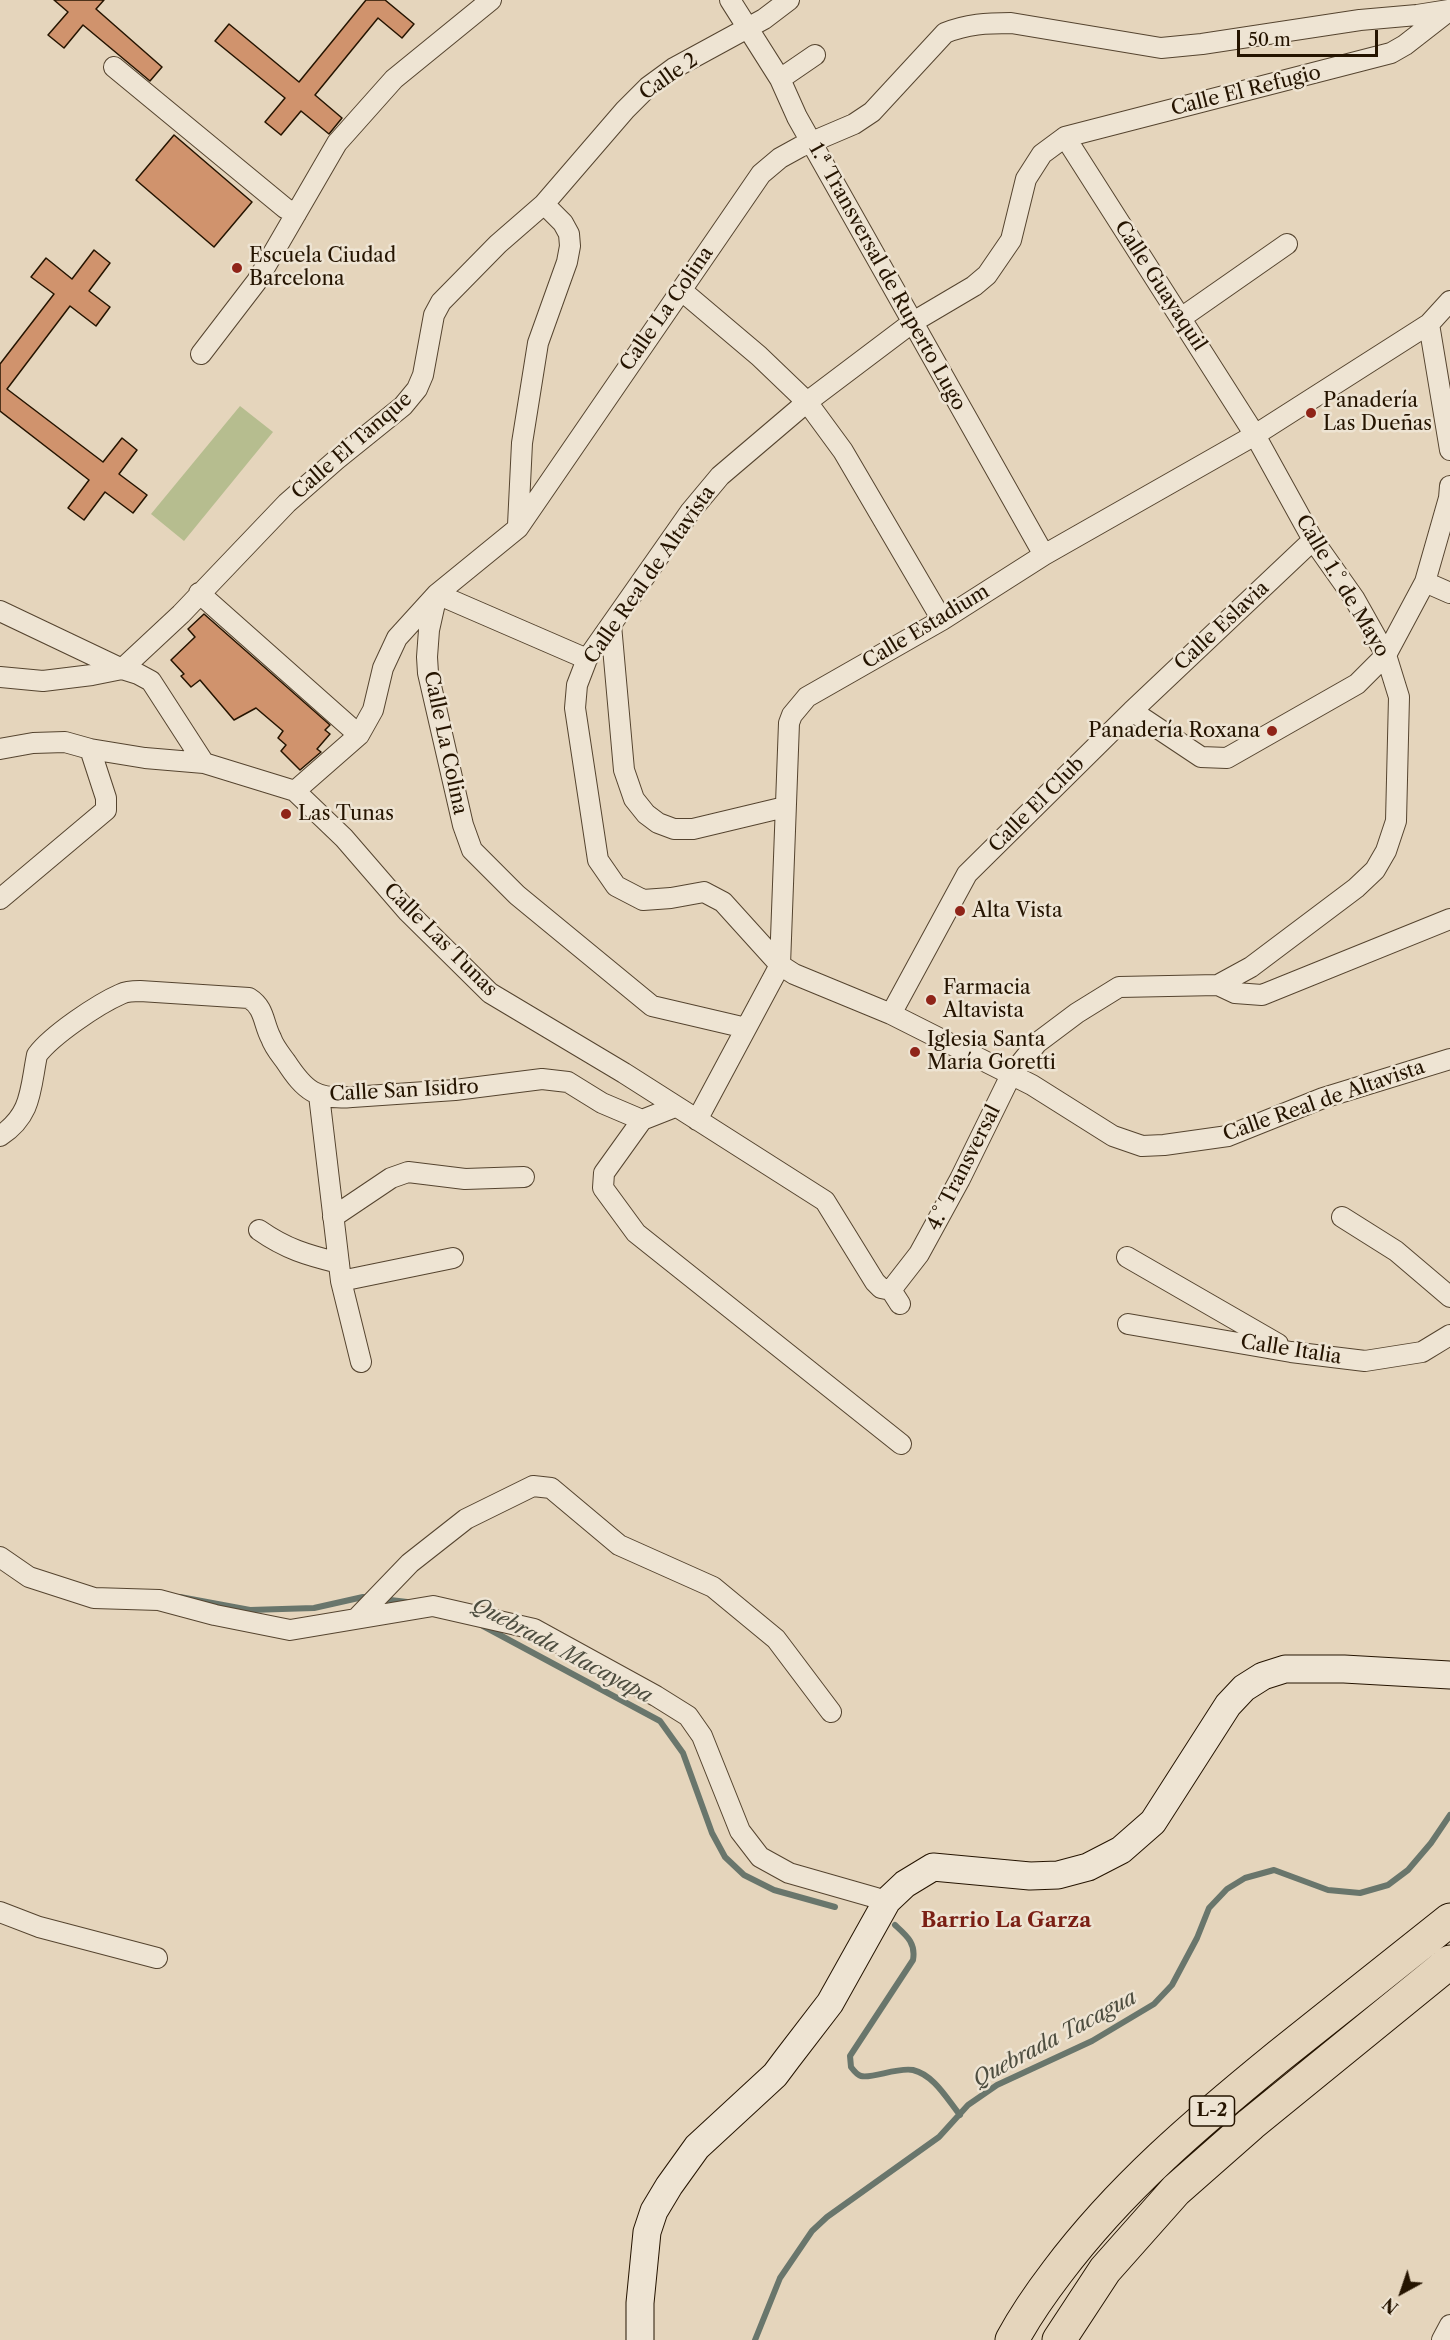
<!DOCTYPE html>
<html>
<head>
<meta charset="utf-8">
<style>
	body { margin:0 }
	#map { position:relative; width:1450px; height:2340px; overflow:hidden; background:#e5d5bc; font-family:"Libre Caslon Text",serif }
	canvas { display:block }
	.north { position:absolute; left:1372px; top:2262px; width:60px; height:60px; -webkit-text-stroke:4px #eee4d3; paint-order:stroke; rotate:220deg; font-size:16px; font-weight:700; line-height:24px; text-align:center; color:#251400 }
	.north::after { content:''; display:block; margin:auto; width:21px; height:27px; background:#251400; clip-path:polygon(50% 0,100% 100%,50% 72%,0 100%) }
	.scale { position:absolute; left:1237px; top:30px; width:141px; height:27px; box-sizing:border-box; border:3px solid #251400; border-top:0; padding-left:8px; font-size:18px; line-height:21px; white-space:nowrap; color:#251400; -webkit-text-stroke:4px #eee4d3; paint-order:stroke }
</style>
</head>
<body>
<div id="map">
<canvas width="1450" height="2340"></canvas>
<div class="north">N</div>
<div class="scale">50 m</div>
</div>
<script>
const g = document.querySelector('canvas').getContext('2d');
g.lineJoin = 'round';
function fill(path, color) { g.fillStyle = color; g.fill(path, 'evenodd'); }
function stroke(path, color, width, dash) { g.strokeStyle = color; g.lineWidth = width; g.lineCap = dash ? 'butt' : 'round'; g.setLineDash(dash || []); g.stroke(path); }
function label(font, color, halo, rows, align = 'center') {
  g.font = font + ' "Libre Caslon Text",serif'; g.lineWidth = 5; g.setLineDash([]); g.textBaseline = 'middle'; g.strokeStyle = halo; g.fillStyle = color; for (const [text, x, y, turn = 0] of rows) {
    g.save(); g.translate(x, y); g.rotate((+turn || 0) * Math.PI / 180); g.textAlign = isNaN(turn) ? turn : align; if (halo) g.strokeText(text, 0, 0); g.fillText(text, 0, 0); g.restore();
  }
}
fill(new Path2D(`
	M240,406L273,432L184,541L151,514Z`), '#b6bd8f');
stroke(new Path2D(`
	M180,1597L250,1610L314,1608L363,1597L372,1598
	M382,1599L407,1602
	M483,1626L660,1721L683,1753L712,1833L725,1857L744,1875L774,1890L835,1907
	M895,1925C907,1936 916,1943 913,1960L850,2056L851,2067C854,2071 857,2075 861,2076C872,2079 897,2067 913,2070C934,2075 947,2099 960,2115
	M755,2340L780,2278L812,2231L827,2217L939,2137L968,2105L997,2085L1092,2041L1154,2004L1172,1985L1197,1938L1209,1908L1227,1889L1245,1878L1274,1870L1328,1890L1360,1893L1388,1885L1408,1870L1431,1843L1450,1815`), '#69766c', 6);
const building = new Path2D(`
	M54,0H104L96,9L162,67L150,81L83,25L64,48L48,35L68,12Z
	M366,0H385L414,24L402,38L378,18L315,95L342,118L329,134L301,111L281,135L265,122L285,98L215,41L229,24L299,82Z
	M174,135L252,202L214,247L136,180Z
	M94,250L110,263L89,291L110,307L96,326L70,306L7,389L103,462L122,438L137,450L119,474L147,495L133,513L105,492L84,520L68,508L89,480L0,411V364L54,294L31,277L46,258L72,279Z
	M204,614L330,725L325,730L330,734L317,749L321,752L300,770L281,751L286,745L278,738L283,731L256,708L234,720L200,680L191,687L181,676L184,674L171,660L195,637L188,629Z`);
fill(building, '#d0936d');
stroke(building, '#251400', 1.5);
const street = new Path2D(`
	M730,0L780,79L797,117L1044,555
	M1450,10L1405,45L1391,53L1065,137L1042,154L1026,179L1011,240L987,275L974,286L913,322L807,402L720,476L690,512L587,659L577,685L575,708L598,860L616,886L643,900L671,898L704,892L723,902L780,965L794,974L891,1014L1032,1085L1113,1136L1142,1146L1164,1145L1228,1136L1323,1098L1450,1059
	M114,67L285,208L296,214
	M780,79L815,55
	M1065,137L1255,435L1313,540L1354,598L1386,655L1399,697L1396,821L1386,851L1375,870L1356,888L1251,967L1218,985
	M544,204L625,110L648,87L674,68L764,19L789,0
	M681,290L759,356L807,402L843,451L942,620
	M1181,318L1287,244
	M1429,324L1450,450
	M201,354L257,281L337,143L394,79L491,0
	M1425,582L1450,593
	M199,593L359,735
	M0,611L122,669L138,674L151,681L204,763
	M611,625L624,770L634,799L646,814L658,823L674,829H693L785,807
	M0,677L43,681L92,675L122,669L181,614L287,503L336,460L403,406L417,389L423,375L434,315L441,302L498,244L544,204L563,223L569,234L570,246L567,262L538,343L522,443L518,525
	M1132,711L1201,757L1227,758L1357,684L1386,655L1425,582L1449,498L1450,486
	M0,749L33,743L65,742L90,749L145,758L204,763L295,791L344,838L408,912L490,993L624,1073L825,1201L875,1282L881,1288L891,1290
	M295,791L359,735L373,710L383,668L397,638L437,594L587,659
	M0,899L106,810V798L90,749
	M891,1014L967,874L1132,711L1313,540
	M746,1028L652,1006L517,895L472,850L463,825L428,673L427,657L429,630L437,594L518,528L761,174L780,158L800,147L854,124L872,112L945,33C967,24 987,23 1011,23L1161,48L1202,44L1360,20L1417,15L1449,10
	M319,1095L341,1281L361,1362
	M642,1120L604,1173L603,1188L636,1233L901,1444
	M697,1120L780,965L789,723L792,715L807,697L942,620L1044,555L1255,435L1429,324L1450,301
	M0,1136C32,1115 30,1090 37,1055C52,1035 98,1004 121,994C127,991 133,991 140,991L249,998C265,1008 263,1023 271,1038C274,1047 281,1055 286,1062C305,1091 316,1100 352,1097L455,1090L542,1079L568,1082L602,1103L642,1120L675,1107
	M333,1217L391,1178L408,1172L465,1179L524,1177
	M1342,1217L1396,1251L1450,1297
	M259,1230C286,1249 307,1255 339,1263
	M1127,1257L1278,1344
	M341,1281L453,1258
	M900,1304L891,1290L919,1254L960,1179L1011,1075L1037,1043L1077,1013L1119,987L1218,985L1235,993L1262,995L1450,919
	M1128,1324L1291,1352L1365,1361L1422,1352L1450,1335
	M0,1557L29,1577L94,1598L159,1600L215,1615L290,1630L433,1606L534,1629L656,1696L688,1716L702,1736L740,1831L760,1857L789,1873L887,1901
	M357,1618L410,1563L466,1519L533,1486L551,1488L619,1545L713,1587L776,1639L831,1712
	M0,1912L39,1927L157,1958
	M1442,2340L1450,2325`);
const secondary = new Path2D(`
	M640,2340V2303L647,2232L654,2211L669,2186L697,2147L775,2075L787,2059L830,2003L887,1901L905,1884L933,1867L1030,1876L1058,1875L1088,1867L1121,1850L1153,1822L1228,1705L1244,1688L1263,1676L1285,1669H1344L1450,1675`);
const highway = new Path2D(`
	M1012,2340C1025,2316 1041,2293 1057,2272C1120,2188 1198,2122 1279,2056C1336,2011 1393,1965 1450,1920
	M1059,2340L1105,2270L1176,2190L1251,2124L1450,1962`);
stroke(street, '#55442f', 22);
stroke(secondary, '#251400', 29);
stroke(highway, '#251400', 35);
stroke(street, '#eee4d3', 20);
stroke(secondary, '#eee4d3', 27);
stroke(highway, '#e5d5bc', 33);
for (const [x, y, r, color] of [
	[237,268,6,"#8f2418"],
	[1311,413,6,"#8f2418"],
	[1272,731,6,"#8f2418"],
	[286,814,6,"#8f2418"],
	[960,911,6,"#8f2418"],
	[931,1000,6,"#8f2418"],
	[915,1052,6,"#8f2418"]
]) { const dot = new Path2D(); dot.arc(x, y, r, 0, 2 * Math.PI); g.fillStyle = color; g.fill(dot); stroke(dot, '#eee4d3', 2); }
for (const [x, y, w] of [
	[1212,2111,45]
]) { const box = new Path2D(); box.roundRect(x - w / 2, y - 15, w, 30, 4.5); g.fillStyle = '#eee4d3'; g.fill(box); stroke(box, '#251400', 1.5); }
label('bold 18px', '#251400', null, [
	["L-2",1212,2111]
]);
label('20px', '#251400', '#eee4d3', [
	["Calle 2",669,77,-35],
	["Calle El Refugio",1246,91,-14],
	["1.ª Transversal de Ruperto Lugo",887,277,61],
	["Calle Guayaquil",1160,286,57],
	["Calle La Colina",667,309,-55],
	["Calle El Tanque",352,446,-41],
	["Calle Real de Altavista",650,575,-55],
	["Calle 1.° de Mayo",1342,586,59],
	["Calle Eslavia",1222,626,-43],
	["Calle Estadium",926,627,-31],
	["Calle La Colina",445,743,78],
	["Calle El Club",1037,805,-45],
	["Calle Las Tunas",440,940,45],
	["Calle San Isidro",404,1091,-3],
	["Calle Real de Altavista",1324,1101,-19],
	["4.° Transversal",964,1168,-63],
	["Calle Italia",1291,1350,9]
]);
label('20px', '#251400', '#eee4d3', [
	["Escuela Ciudad",249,256],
	["Barcelona",249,279],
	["Panadería",1323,401],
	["Las Dueñas",1323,424],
	["Panadería Roxana",1260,731,"right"],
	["Las Tunas",298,814],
	["Alta Vista",972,911],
	["Farmacia",943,988],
	["Altavista",943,1011],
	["Iglesia Santa",927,1040],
	["María Goretti",927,1063]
], 'left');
label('italic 21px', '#4d4d3f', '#eee4d3', [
	["Quebrada Macayapa",562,1651,28],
	["Quebrada Tacagua",1055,2039,-28]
]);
label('bold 21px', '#7a1f14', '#eee4d3', [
	["Barrio La Garza",1006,1921]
]);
</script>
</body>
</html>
